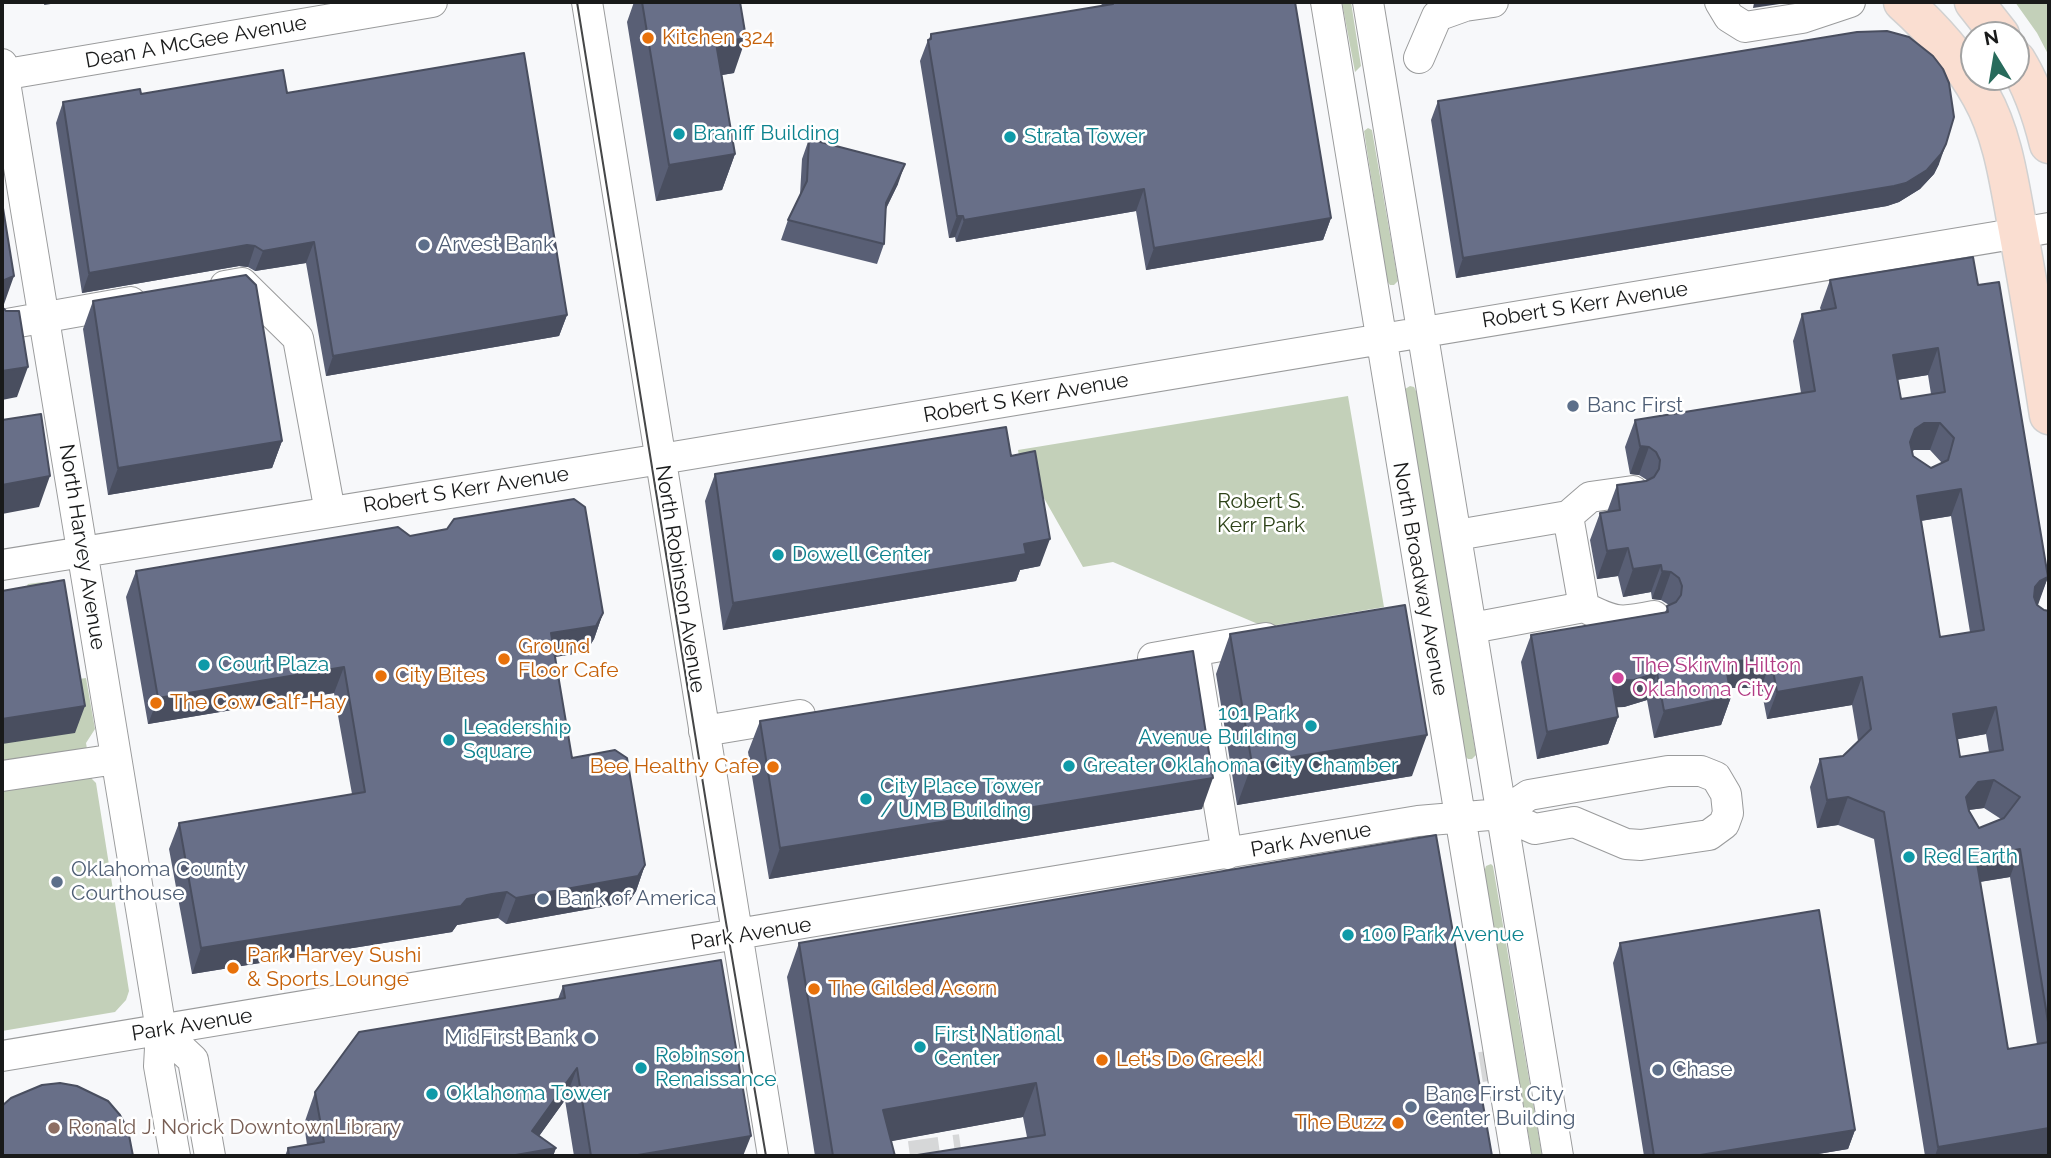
<!DOCTYPE html>
<html>
<head>
<meta charset="utf-8">
<style>
	body { margin:0 }
	#map { position:relative; width:2051px; height:1158px; overflow:hidden; background:#f7f8fa; font-family:Raleway,sans-serif }
	canvas { display:block }
	.frame { position:absolute; inset:0; border:4px solid #191a1a; pointer-events:none }
	.north { position:absolute; left:1960px; top:21px; width:70px; height:70px; box-sizing:border-box; background:#fff; border:2px solid #a3a3a3; border-radius:50%; rotate:349deg; font-size:19px; font-weight:700; line-height:28px; text-align:center; color:#191a1a }
	.north::after { content:''; display:block; margin:auto; width:24px; height:32px; background:#286b5c; clip-path:polygon(50% 0,100% 100%,50% 72%,0 100%) }
</style>
</head>
<body>
<div id="map">
<canvas width="2051" height="1158"></canvas>
<div class="frame"></div>
<div class="north">N</div>
</div>
<script>
const g = document.querySelector('canvas').getContext('2d');
g.lineJoin = 'round';
function fill(path, color) { g.fillStyle = color; g.fill(path, 'evenodd'); }
function stroke(path, color, width, dash) { g.strokeStyle = color; g.lineWidth = width; g.lineCap = dash ? 'butt' : 'round'; g.setLineDash(dash || []); g.stroke(path); }
function label(font, color, halo, rows, align = 'center') {
  g.font = font + ' Raleway,sans-serif'; g.lineWidth = 5; g.setLineDash([]); g.textBaseline = 'middle'; g.strokeStyle = halo; g.fillStyle = color; for (const [text, x, y, turn = 0] of rows) {
    g.save(); g.translate(x, y); g.rotate((+turn || 0) * Math.PI / 180); g.textAlign = isNaN(turn) ? turn : align; if (halo) g.strokeText(text, 0, 0); g.fillText(text, 0, 0); g.restore();
  }
}
fill(new Path2D(`
	M1342,2H1351L1361,66L1355,72Z
	M2015,2H2049V56L2037,33Z
	M1368,128L1372,130L1398,281L1394,285H1390L1387,281L1364,131Z
	M1410,386L1414,387L1417,393L1476,755L1472,759H1468L1465,756L1406,395L1405,389Z
	M1348,396L1384,607L1265,627L1113,562L1083,567L1032,477L1023,479L1018,450Z
	M43,582L51,583L79,679L86,678L95,729L86,743L92,779L96,783L129,991L126,1000L115,1012L2,1031V600L19,597L28,584Z
	M1491,864L1493,866L1542,1156H1532L1484,872L1486,866Z`), '#c3d0b9');
stroke(new Path2D(`
	M1436,1074L1501,1064
	M910,1156L961,1149`), '#d6d7d8', 30, [30, 15]);
const minor = new Path2D(`
	M587,2L773,1156
	M1326,2L1516,1156
	M1368,2L1558,1156
	M1720,2L1729,17L1745,27L1802,18L1850,2
	M1419,58L1437,16L1465,6L1493,2
	M2,64L161,1030L159,1066L175,1156
	M2,75L432,2
	M225,286L242,283L298,338L330,512
	M2,325L131,302
	M1568,516L1590,497L1633,491
	M1457,535L1568,516L1584,607L1472,628
	M2,565L661,459L2049,228
	M1584,607C1615,623 1621,623 1654,616
	M1194,651L1227,854
	M1153,658L1266,638
	M704,731L800,715
	M2,776L116,759
	M161,1030L193,1060L210,1156
	M2,1056L1418,821L1501,814L1529,795L1668,771H1701L1716,777L1726,794L1728,813L1724,824L1709,835L1641,845L1626,844L1574,822L1535,829L1501,814`);
const major = new Path2D(`
	M1903,2C1933,29 1961,60 1981,96C2003,135 2009,182 2017,225C2029,288 2039,351 2049,415
	M1974,2L2000,35
	M2016,60C2032,86 2042,115 2049,144`);
stroke(minor, '#9a9b9c', 32);
stroke(major, '#d1d1d1', 41);
stroke(minor, '#fff', 30);
stroke(major, '#faded1', 38);
stroke(new Path2D(`
	M577,2L716,864L766,1156`), '#454647', 2);
fill(new Path2D(`
	M634,2H740L734,73L722,75L735,154L722,190L656,201L627,22Z
	M1101,2H1295L1331,218L1323,240L1146,270L1136,211L956,242L955,237L949,238L920,61L928,40L929,39L931,34L1102,6Z
	M287,93L567,315L559,336L326,376L306,263L255,271L248,267L239,266L82,293L56,123L63,102L141,94Z
	M1438,101L1939,164L1934,174L1920,189L1899,202L1887,206L1456,278L1431,120Z
	M809,139L898,184L886,209L884,244L877,264L781,240L788,220L800,195L802,159Z
	M1830,280L1978,285L2048,577L2037,605L2044,610L2049,611V1154L2037,1156H1925L1874,839L1838,825L1817,828L1810,787L1820,759L1843,756L1858,741L1852,705L1767,719L1761,688H1730L1731,697L1721,725L1654,738L1647,700L1624,707H1616L1618,717L1608,744L1537,759L1521,662L1531,635L1665,612L1669,605L1661,600L1652,599L1651,592L1623,597L1618,576L1597,579L1590,540L1600,513L1607,512L1617,485L1647,480L1639,475L1630,474L1625,447L1635,420L1801,393L1793,341L1802,314L1821,310L1820,308ZM1928,375L1931,394L1901,399L1897,380ZM1914,450H1930L1942,463L1931,468L1913,456L1912,451ZM1951,516L1970,632L1940,637L1921,521ZM1986,734L1989,752L1960,757L1957,739ZM1984,808L2001,819L1979,828L1969,810ZM2010,877L2037,1044L2008,1049L1980,882Z
	M93,301L282,441L272,468L108,495L83,329Z
	M1011,456L1040,566L1020,570L1016,581L723,630L705,501L715,474Z
	M447,529L603,613L594,639L586,652L555,657L572,758L645,865L636,891L629,902L506,924L498,918L483,920L457,925L452,932L192,974L169,849L179,823L352,794L334,693L148,724L126,597L136,571L410,536Z
	M1230,634L1412,776L1237,805L1216,674Z
	M760,721L1202,809L769,879L748,752Z
	M799,943L1492,1156L1027,1137L1023,1117L891,1141L895,1156H815L787,977Z
	M1620,943L1855,1130L1848,1149L1806,1156H1644L1613,963Z
	M563,986L743,1156H574L565,1100L539,1136L556,1148L553,1156H285L288,1148L307,1145L304,1124L315,1092L558,999Z`), '#595f75');
fill(new Path2D(`
	M45,2H64L44,5Z
	M1762,2H1786V3L1753,8L1754,3Z
	M746,38L734,73L704,78L716,43Z
	M1946,144L1939,164L1934,174L1920,189L1899,202L1887,206L1456,278L1463,258Z
	M735,154L722,190L656,201L669,165Z
	M905,164L898,184L879,222L886,203Z
	M1144,189L1136,211L956,242L964,220Z
	M957,216H963L955,237L949,238Z
	M1331,218L1323,240L1146,270L1154,248Z
	M314,242L306,263L255,271L263,251Z
	M247,245L255,246L248,267L239,266L82,293L89,273Z
	M14,276L3,307H2V281Z
	M567,315L559,336L326,376L333,356Z
	M1938,348L1928,375L1883,382L1893,355Z
	M28,367L17,397L2,400V371Z
	M1924,423H1940L1930,450H1914L1905,457L1915,429Z
	M282,441L272,468L108,495L118,468Z
	M1640,446L1649,447L1639,475L1630,474Z
	M50,476L39,507L2,514V485Z
	M1961,489L1951,516L1907,523L1917,496Z
	M1050,539L1040,566L1020,570L1016,581L723,630L733,603Z
	M1628,548L1618,576L1597,579L1607,551Z
	M1661,565L1651,592L1623,597L1633,569Z
	M1662,571L1671,572L1661,600L1652,599Z
	M2048,577L2038,605L2030,609L2035,587L2040,581Z
	M603,613L594,639L586,652L542,659L551,633Z
	M1771,660L1761,688H1715L1725,661Z
	M344,667L334,693L148,724L158,698Z
	M1657,673L1647,700L1624,707L1602,708L1612,681Z
	M1862,677L1852,705L1767,719L1777,692Z
	M1731,697L1721,725L1654,738L1664,711Z
	M85,706L75,733L2,744V719Z
	M1996,707L1986,734L1943,742L1953,714Z
	M1618,717L1608,744L1537,759L1547,732Z
	M1427,735L1412,776L1237,805L1252,764Z
	M1213,778L1202,809L769,879L780,848Z
	M1994,780L1984,808L1968,810L1966,797L1978,782Z
	M1848,797L1838,825L1817,828L1827,800Z
	M2020,849L2010,877L1966,884L1976,857Z
	M645,865L636,891L629,902L506,924L516,898Z
	M507,892L498,918L457,925L452,932L192,974L201,948Z
	M577,1068L565,1100L527,1153L556,1148L553,1156H510L532,1131Z
	M1036,1083L1023,1117L871,1145L883,1110Z
	M2049,1128V1154L2037,1156H1935L1938,1147Z
	M1855,1130L1848,1149L1806,1156H1694Z
	M751,1136L743,1156H632Z`), '#494e5f');
const building = new Path2D(`
	M642,2H740L746,38L716,43L735,154L669,165Z
	M1113,2H1295L1331,218L1154,248L1144,189L964,220L963,216H957L928,40L931,39V34L1113,4Z
	M1887,31L1909,37L1933,56L1943,69L1949,83L1954,117L1946,144L1941,154L1927,170L1906,183L1894,186L1463,258L1438,101L1857,32Z
	M524,53L567,315L333,356L314,242L263,251L255,246L247,245L89,273L63,102L140,89L141,94L283,70L287,93Z
	M809,139L905,164L886,203L884,244L788,220L807,181Z
	M2,202L14,276L2,281Z
	M1973,257L1978,285L1999,282L2048,577L2040,581L2035,587L2034,597L2037,605L2044,610L2049,611V1028L2020,849L1976,857L2008,1049L2049,1042V1128L1938,1147L1884,812L1848,797L1827,800L1820,759L1843,756L1871,729L1862,677L1777,692L1771,660L1725,661L1731,697L1664,711L1657,673L1634,680L1612,681L1618,717L1547,732L1531,635L1668,612L1667,606L1676,602L1681,595L1682,586L1679,578L1671,572L1662,571L1661,565L1633,569L1628,548L1607,551L1600,513L1620,510L1617,485L1646,481L1654,477L1659,469L1660,460L1656,452L1649,447L1640,446L1635,420L1815,391L1802,314L1836,308L1830,280ZM1938,348L1945,392L1901,399L1893,355ZM1924,423H1940L1954,438L1948,460L1931,468L1913,456L1910,442L1915,429ZM1961,489L1984,630L1940,637L1917,496ZM1996,707L2003,750L1960,757L1953,714ZM1994,780L2020,797L2004,818L1979,828L1969,811L1966,797L1978,782Z
	M246,275L256,285L282,441L118,468L93,301Z
	M2,307L6,311H19L28,367L2,371Z
	M41,414L50,476L2,485V420Z
	M1006,427L1011,456L1035,451L1050,539L1024,544L1026,554L733,603L715,474Z
	M574,499L585,507L603,613L596,626L551,633L572,758L615,750L627,758L645,865L638,876L516,898L507,892L492,894L467,899L461,906L201,948L179,823L365,792L344,667L158,698L136,571L398,527L410,536L447,529L454,519Z
	M64,580L85,706L2,719V591Z
	M1405,605L1427,735L1252,764L1230,634Z
	M1193,651L1213,778L780,848L760,721Z
	M1436,835L1492,1156H911L1045,1135L1036,1083L883,1110L895,1156H833L799,943Z
	M1819,910L1855,1130L1694,1156H1654L1620,943Z
	M721,960L751,1136L632,1156H591L577,1068L532,1131L556,1148L510,1156H289L288,1148L324,1142L315,1092L359,1032L565,998L563,986Z
	M60,1083L77,1086L108,1101L120,1115L128,1130L133,1156H2V1106L11,1098L42,1085Z`);
fill(building, '#686f88');
stroke(building, '#494e5f', 2);
for (const [x, y, r, color] of [
	[648,38,7,"#e8710a"],
	[679,134,7,"#0f9aa8"],
	[1010,137,7,"#0f9aa8"],
	[424,245,7,"#5c6f8a"],
	[1573,406,7,"#5c6f8a"],
	[778,555,7,"#0f9aa8"],
	[504,659,7,"#e8710a"],
	[204,665,7,"#0f9aa8"],
	[381,676,7,"#e8710a"],
	[1618,678,7,"#d1479c"],
	[156,703,7,"#e8710a"],
	[1311,726,7,"#0f9aa8"],
	[449,740,7,"#0f9aa8"],
	[1069,766,7,"#0f9aa8"],
	[773,767,7,"#e8710a"],
	[866,799,7,"#0f9aa8"],
	[1909,857,7,"#0f9aa8"],
	[57,882,7,"#5c6f8a"],
	[543,899,7,"#5c6f8a"],
	[1348,935,7,"#0f9aa8"],
	[233,968,7,"#e8710a"],
	[814,989,7,"#e8710a"],
	[590,1038,7,"#5c6f8a"],
	[920,1047,7,"#0f9aa8"],
	[1102,1060,7,"#e8710a"],
	[641,1068,7,"#0f9aa8"],
	[1658,1070,7,"#5c6f8a"],
	[432,1094,7,"#0f9aa8"],
	[1411,1107,7,"#5c6f8a"],
	[1398,1123,7,"#e8710a"],
	[54,1128,7,"#8d6e63"]
]) { const dot = new Path2D(); dot.arc(x, y, r, 0, 2 * Math.PI); g.fillStyle = color; g.fill(dot); stroke(dot, '#fff', 2.5); }
label('21px', '#c56008', '#fff', [
	["Kitchen 324",662,38],
	["Ground",518,647],
	["Floor Cafe",518,671],
	["City Bites",395,676],
	["The Cow Calf-Hay",170,703],
	["Bee Healthy Cafe",759,767,"right"],
	["Park Harvey Sushi",247,956],
	["& Sports Lounge",247,980],
	["The Gilded Acorn",828,989],
	["Let's Do Greek!",1116,1060],
	["The Buzz",1384,1123,"right"]
], 'left');
label('21px', '#191a1a', '#fff', [
	["Dean A McGee Avenue",196,42,-10],
	["Robert S Kerr Avenue",1585,305,-9],
	["Robert S Kerr Avenue",1026,398,-10],
	["Robert S Kerr Avenue",466,490,-9],
	["North Harvey Avenue",82,547,81],
	["North Robinson Avenue",680,579,81],
	["North Broadway Avenue",1420,579,80],
	["Park Avenue",1311,840,-10],
	["Park Avenue",751,934,-9],
	["Park Avenue",192,1025,-9]
]);
label('21px', '#0d838f', '#fff', [
	["Braniff Building",693,134],
	["Strata Tower",1024,137],
	["Dowell Center",792,555],
	["Court Plaza",218,665],
	["101 Park",1297,714,"right"],
	["Avenue Building",1297,738,"right"],
	["Leadership",463,728],
	["Square",463,752],
	["Greater Oklahoma City Chamber",1083,766],
	["City Place Tower",880,787],
	["/ UMB Building",880,811],
	["Red Earth",1923,857],
	["100 Park Avenue",1362,935],
	["First National",934,1035],
	["Center",934,1059],
	["Robinson",655,1056],
	["Renaissance",655,1080],
	["Oklahoma Tower",446,1094]
], 'left');
label('21px', '#4e5e75', '#fff', [
	["Arvest Bank",438,245],
	["Banc First",1587,406],
	["Oklahoma County",71,870],
	["Courthouse",71,894],
	["Bank of America",557,899],
	["MidFirst Bank",576,1038,"right"],
	["Chase",1672,1070],
	["Banc First City",1425,1095],
	["Center Building",1425,1119]
], 'left');
label('21px', '#2d4218', '#fff', [
	["Robert S.",1261,502],
	["Kerr Park",1261,526]
]);
label('21px', '#b23c85', '#fff', [
	["The Skirvin Hilton",1632,666],
	["Oklahoma City",1632,690]
], 'left');
label('21px', '#785e54', '#fff', [
	["Ronald J. Norick DowntownLibrary",68,1128]
], 'left');
</script>
</body>
</html>
